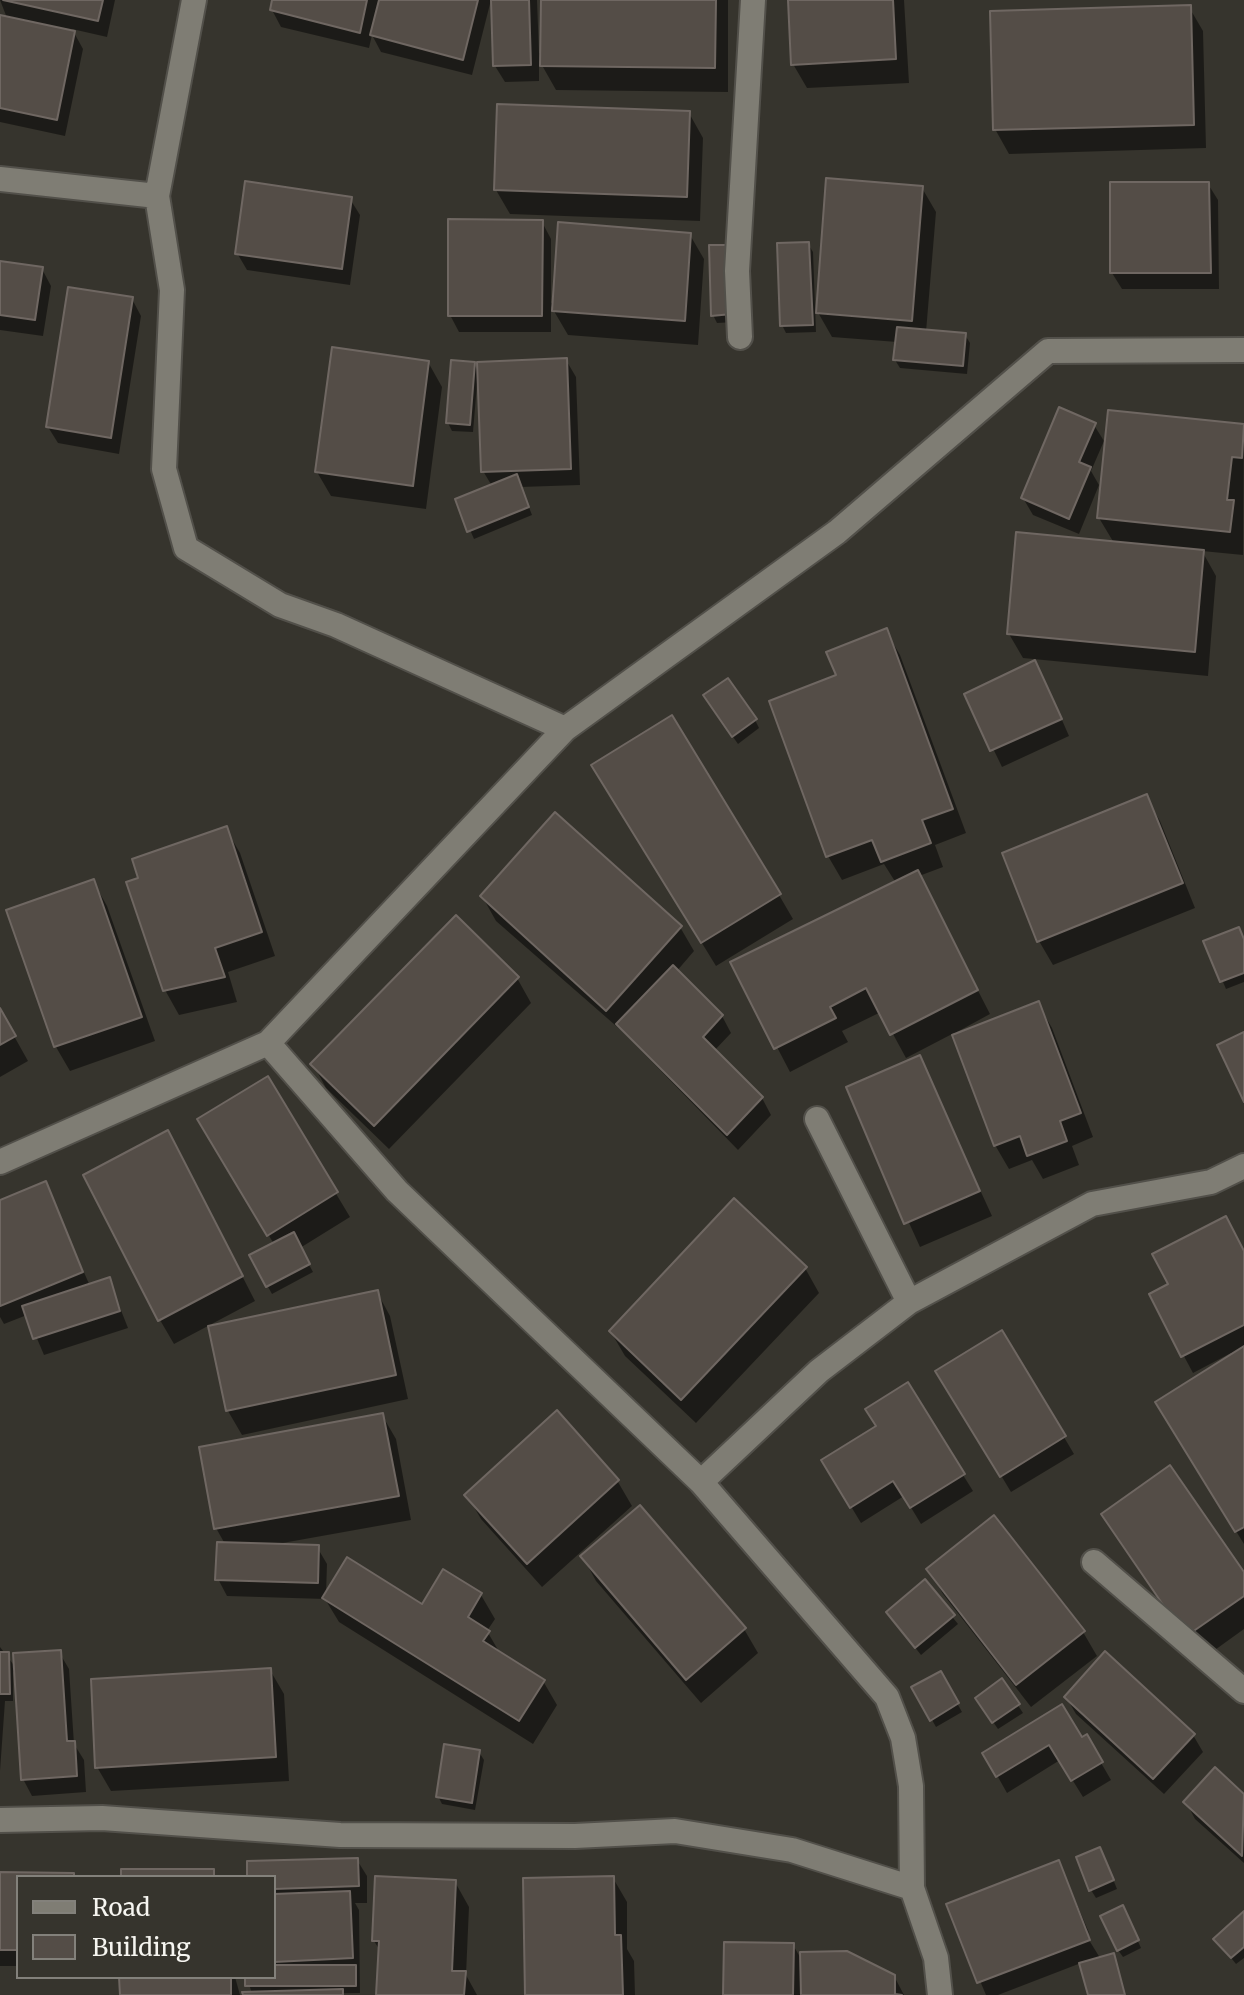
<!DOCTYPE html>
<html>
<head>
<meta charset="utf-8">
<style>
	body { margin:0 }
	#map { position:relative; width:1244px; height:1995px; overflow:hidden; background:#36342d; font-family:Merriweather,serif }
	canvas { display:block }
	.legend { position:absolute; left:16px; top:1875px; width:260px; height:104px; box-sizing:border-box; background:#36342d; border:2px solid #83817b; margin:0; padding:10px 14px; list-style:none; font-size:24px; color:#f6f5f0 }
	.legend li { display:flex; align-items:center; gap:16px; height:40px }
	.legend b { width:40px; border:2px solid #83817b }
</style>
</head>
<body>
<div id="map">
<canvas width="1244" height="1995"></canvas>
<ul class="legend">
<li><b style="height:10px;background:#7f7d74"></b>Road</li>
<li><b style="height:22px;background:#544d47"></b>Building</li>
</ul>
</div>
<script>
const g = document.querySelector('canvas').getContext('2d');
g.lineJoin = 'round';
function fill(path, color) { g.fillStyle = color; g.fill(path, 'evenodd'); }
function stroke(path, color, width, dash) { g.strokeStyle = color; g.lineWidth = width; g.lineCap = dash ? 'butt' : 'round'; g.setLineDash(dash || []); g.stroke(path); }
fill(new Path2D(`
	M0,0H115L107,37L72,29L83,49L65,136L0,122V17L7,18Z
	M274,0H491L472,75L381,52L372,35L369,48L281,27L272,10Z
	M493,0H537L539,53H542L543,0H728V92L556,90L539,60V81L505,82L495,66Z
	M790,0H904L909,83L807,88L793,64Z
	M1189,7L1203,31L1206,148L1009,154L995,129Z
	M689,113L703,138L700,221L510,214L496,190Z
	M1208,184L1218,200L1219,289H1122L1112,273Z
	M922,188L936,212L926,332L965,335L970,343L967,374L900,368L895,360L897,342L832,337L816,309Z
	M350,199L360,215L350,285L247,270L237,253Z
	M542,222L551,239V303L690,235L704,259L698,345L568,335L551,306V332H459L450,315Z
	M808,244L813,252L816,332L786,333L782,325Z
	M711,247L735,322L717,323L713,315Z
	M0,263L42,269L51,286L43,336L0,330Z
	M132,299L141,316L119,454L58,443L48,427Z
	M566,360L576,377L580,485L521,487L532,515L474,539L457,500L492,486L483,471L480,384H477L473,432L452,431L448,423L474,364L480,375Z
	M428,362L442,387L426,509L331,496L317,472Z
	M1110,412L1244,426L1243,555L1202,551L1216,576L1208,676L1023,658L1009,634L1114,543L1099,518Z
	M1094,425L1104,441L1091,471L1099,485L1079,534L1033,515L1023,498Z
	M886,631L900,655L966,833L935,845L943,867L919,876L990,1014L957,1032L958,1034L1038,1004L1052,1028L1093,1137L1072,1146L1079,1165L1043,1179L1032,1160L1009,1169L995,1145L954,1033L906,1058L881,1012L842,1031L848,1042L790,1072L733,963L896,883L884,864L842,880L828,856L838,677Z
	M1044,679L1069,736L1002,767L967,695Z
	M710,704L755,720L759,728L738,744Z
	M608,790L779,895L793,919L716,966Z
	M1146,797L1160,821L1195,908L1053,965L1039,941Z
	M226,829L240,853L275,956L228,972L237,1002L179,1015L165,990Z
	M93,881L107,906L155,1041L70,1071L56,1047L8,911Z
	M482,896L680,927L694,951L676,972L722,1016L731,1033L714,1051L762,1098L771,1115L738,1150L623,1032L496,921Z
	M1244,940V982L1226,989L1206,942Z
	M517,978L531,1003L389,1149L326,1088L313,1064Z
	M0,1011L28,1061L0,1077Z
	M919,1057L992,1216L920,1247L848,1088Z
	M267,1079L350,1217L300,1248L313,1272L272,1294L251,1256L274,1244L213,1144Z
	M181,1157L255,1301L174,1344L160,1320Z
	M45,1184L90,1286L109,1280L128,1328L44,1355L27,1315L4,1324L0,1317V1202Z
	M1244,1253V1544L1171,1426L1233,1356L1231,1353L1193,1373L1151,1295Z
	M805,1268L819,1293L696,1423L625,1356L611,1332Z
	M377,1292L390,1316L408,1399L242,1435L228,1411L210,1328Z
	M1002,1333L1074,1454L1011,1492L938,1371Z
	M556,1413L618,1482L632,1506L542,1587L481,1519L467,1495Z
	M382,1415L396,1439L411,1520L277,1544L317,1547L327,1564L326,1595L423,1606L481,1595L495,1619L487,1631L501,1655L543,1681L557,1705L533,1744L339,1622L325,1599L227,1596L218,1579L225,1544L216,1528Z
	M878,1427L963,1475L973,1491L921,1524L904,1496L861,1523L823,1460Z
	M1103,1514L1244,1576V1629L1201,1660Z
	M583,1557L744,1629L758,1653L701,1703L596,1581Z
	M929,1570L1083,1632L1097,1656L1031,1707L943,1594Z
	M924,1582L958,1624L921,1655L888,1613Z
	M0,1647L16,1668L59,1652L69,1669L74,1744L84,1760L86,1792L32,1796L23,1779L16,1672H13V1701H5L0,1771Z
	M270,1670L284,1694L289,1781L111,1791L97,1767Z
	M940,1673L962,1712L936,1727L914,1688Z
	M1002,1681L1023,1713L998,1729L982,1706Z
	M1066,1697L1193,1735L1203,1752L1164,1794L1076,1714Z
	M1086,1737L1111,1780L1083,1797L1060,1760L1007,1793L985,1754Z
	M479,1752L484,1760L475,1810L442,1804L438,1796Z
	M1215,1770L1244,1797V1863L1195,1819L1186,1802Z
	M1104,1857L1117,1889L1096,1898L1091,1890Z
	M357,1860L367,1876V1903H355L359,1910L360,1993L245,1995L252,1994L247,1977H274V1877H249Z
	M1059,1862L1090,1935L1087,1930L1084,1932L1123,1995H1090L1081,1963L998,1995H986L948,1905Z
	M0,1874L74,1877H18V1966H0Z
	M613,1878L627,1902V1949L634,1961L635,1995H527Z
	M455,1882L469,1907L466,1975L477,1995H378L381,1952L374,1941Z
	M1244,1914V1958L1236,1964L1216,1939Z
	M1126,1915L1141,1948L1123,1957L1118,1950Z
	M793,1945L803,1962L894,1976L904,1995H725Z
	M121,1977H235L240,1995H122Z`), '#0007');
const building = new Path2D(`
	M3,0H103L98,21Z
	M272,0H367L360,33L270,10Z
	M379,0H478L463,60L370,35Z
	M491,0H529L531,65L493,66Z
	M541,0H716L715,68L540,66Z
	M788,0H893L896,59L791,65Z
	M1191,5L1194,125L993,130L990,11Z
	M0,15L75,31L57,120L0,108Z
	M497,104L690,111L687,197L494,190Z
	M826,178L923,186L912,321L816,313Z
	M245,181L352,197L342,269L235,254Z
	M1110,182H1209L1211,273H1110Z
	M448,219L543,220L542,316H448Z
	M558,222L691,233L685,321L552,311Z
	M809,242L813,325L780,326L777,243Z
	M709,245H731L732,314L711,316Z
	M0,261L43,267L35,320L0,315Z
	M68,287L133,297L111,438L46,427Z
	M897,327L966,333L963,366L893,360Z
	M332,347L429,361L413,486L315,472Z
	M567,358L571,469L481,472L477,362Z
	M451,360L475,362L470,425L446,423Z
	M1059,407L1096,423L1079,462L1091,467L1069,519L1021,498Z
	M1108,410L1244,424L1242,458L1232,457L1227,500H1234L1230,532L1097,518Z
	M517,474L529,507L467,532L455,499Z
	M1016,532L1204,550L1195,652L1007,634Z
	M887,628L953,809L922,820L931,843L881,862L872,840L826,857L769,701L836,675L826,652Z
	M1035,660L1062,719L990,751L964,694Z
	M728,678L757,719L732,737L703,695Z
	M672,715L781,894L701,943L591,765Z
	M1147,794L1183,883L1037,942L1002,853Z
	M555,812L682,926L606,1011L480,896Z
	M227,826L262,932L215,948L225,977L163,991L126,882L138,878L132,859Z
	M918,870L978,990L890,1035L866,988L830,1007L836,1018L774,1049L730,962Z
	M94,879L142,1017L54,1047L6,910Z
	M456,915L519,977L374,1126L310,1064Z
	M1239,927L1244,939V973L1220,982L1203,941Z
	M673,965L723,1015L703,1037L763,1097L727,1135L616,1024Z
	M1039,1001L1081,1113L1060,1121L1067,1141L1027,1156L1020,1136L994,1146L952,1035Z
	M0,1008L16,1036L0,1045Z
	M1244,1032V1102L1217,1045Z
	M920,1055L980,1191L904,1224L846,1087Z
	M268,1076L338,1192L267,1236L197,1119Z
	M168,1130L243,1276L158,1321L83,1175Z
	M46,1181L83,1272L0,1306V1200Z
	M734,1198L807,1267L681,1400L609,1331Z
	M1226,1216L1244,1251V1325L1181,1357L1149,1294L1168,1284L1152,1254Z
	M294,1232L310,1264L266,1287L249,1255Z
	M110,1277L120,1311L33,1339L22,1306Z
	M378,1290L396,1375L226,1411L208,1326Z
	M1002,1330L1066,1436L1000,1477L935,1371Z
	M1244,1346V1527L1235,1532L1155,1402Z
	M908,1382L965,1474L910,1508L893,1481L850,1508L821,1460L876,1426L865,1409Z
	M557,1410L619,1480L527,1564L464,1495Z
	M383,1413L399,1496L214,1529L199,1447Z
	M1170,1465L1244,1572V1596L1185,1637L1101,1514Z
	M640,1505L746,1628L686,1680L580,1556Z
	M994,1515L1085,1631L1016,1685L926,1569Z
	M217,1542L319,1545L318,1583L215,1580Z
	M347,1557L422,1604L443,1569L482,1593L468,1617L490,1631L483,1641L545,1680L519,1721L322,1598Z
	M925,1579L955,1615L915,1648L886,1612Z
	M61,1650L67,1741H75L77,1776L21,1780L13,1653Z
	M1105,1651L1195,1734L1153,1779L1064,1697Z
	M0,1652H9L10,1694H0Z
	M271,1668L276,1757L95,1768L91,1679Z
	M941,1671L959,1703L930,1721L911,1687Z
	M1002,1678L1020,1704L992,1723L975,1698Z
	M1062,1704L1082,1737L1087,1734L1103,1762L1071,1781L1049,1745L996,1777L982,1753Z
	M444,1744L480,1750L472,1803L436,1797Z
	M1215,1767L1244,1794L1242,1856L1183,1802Z
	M1100,1847L1114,1880L1089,1891L1076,1857Z
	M358,1858L359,1886L274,1889V1877H247V1861Z
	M1059,1860L1090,1940L977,1983L946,1904Z
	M121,1869H214V1877H121Z
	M0,1872L74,1873V1877H18V1950H0Z
	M375,1876L456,1880L452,1971H466L464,1995H376L379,1941H372Z
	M614,1876L615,1935H621L623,1995H525L523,1878Z
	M350,1891L353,1958L274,1962V1894Z
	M1123,1905L1139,1940L1117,1951L1100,1916Z
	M1244,1911V1947L1231,1958L1213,1939Z
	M724,1942L794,1943L793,1995H723Z
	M847,1951L895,1975V1994L902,1995H801L800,1952Z
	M1114,1953L1125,1995H1088L1079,1963Z
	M274,1965H356V1986H245V1977H274Z
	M119,1977H231V1995H120Z
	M343,1989V1995H243L242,1992Z`);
fill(building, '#544d47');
stroke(building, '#6f6762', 2);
const minor = new Path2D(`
	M194,0L157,196L172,290L164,469L186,548L280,605L336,625L565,729
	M0,179L157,196
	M740,337L737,271L753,0
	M268,1043L397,1191L701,1482L887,1697L903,1738L911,1786L912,1888L936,1958L940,1995
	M817,1119L909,1302
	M0,1162L268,1043L565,729L837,532L1048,351L1244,350
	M701,1482L819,1371L909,1302L1092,1204L1211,1182L1244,1166
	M1094,1562L1244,1691
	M0,1820L102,1818L340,1835L575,1836L675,1831L792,1850L912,1888`);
stroke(minor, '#52504a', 28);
stroke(minor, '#7f7d74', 24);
</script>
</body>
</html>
